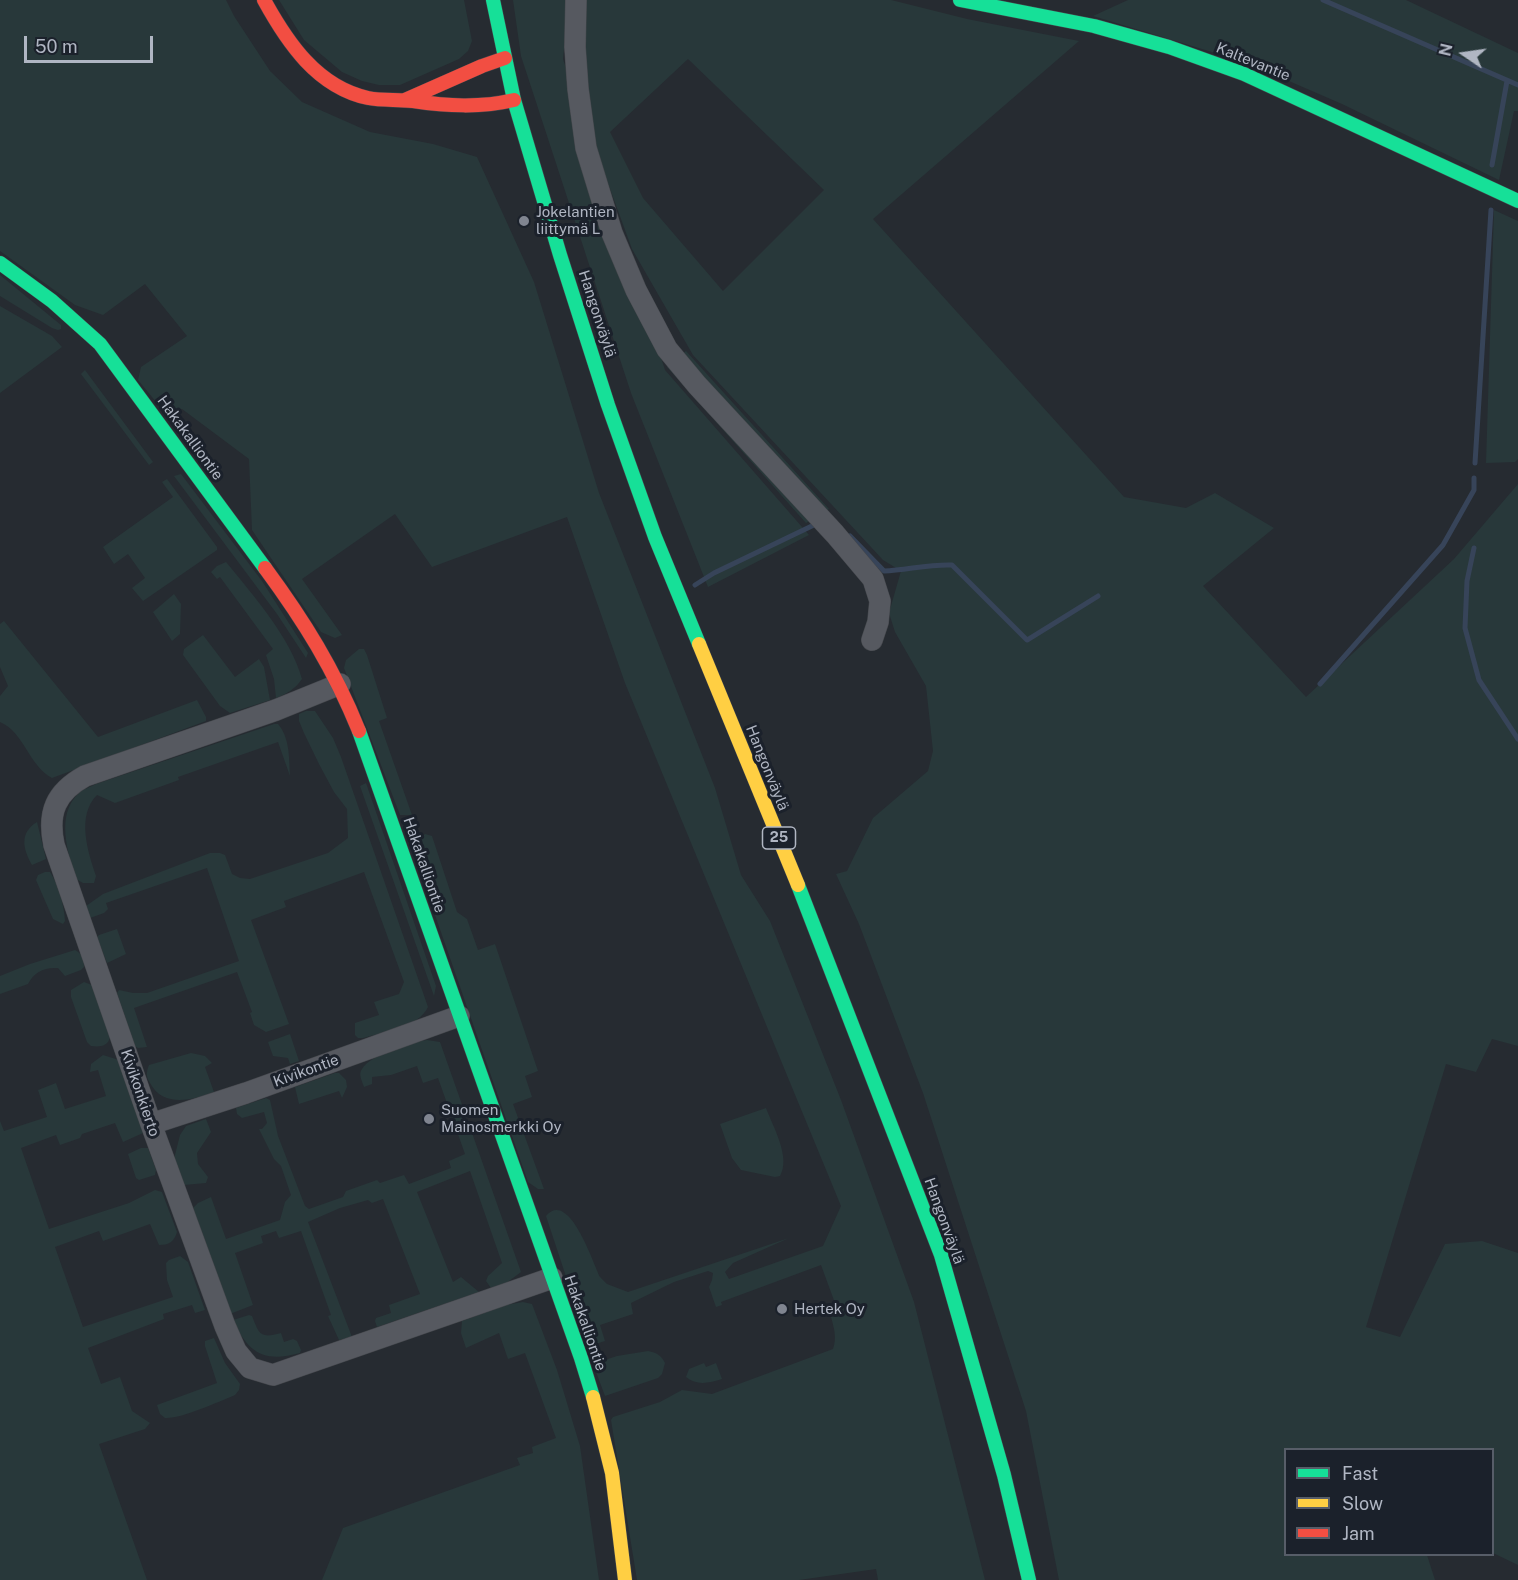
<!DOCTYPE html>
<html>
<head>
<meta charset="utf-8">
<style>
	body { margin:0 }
	#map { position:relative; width:1518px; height:1580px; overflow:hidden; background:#262b31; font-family:"Public Sans",sans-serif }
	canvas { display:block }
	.legend { position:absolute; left:1284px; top:1448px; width:210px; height:108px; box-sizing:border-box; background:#1b212b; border:2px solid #575d68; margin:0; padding:8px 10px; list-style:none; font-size:18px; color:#b0b6c3 }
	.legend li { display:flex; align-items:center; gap:12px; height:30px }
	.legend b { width:30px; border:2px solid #575d68 }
	.north { position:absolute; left:1434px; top:24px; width:60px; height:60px; -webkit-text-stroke:4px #1b212b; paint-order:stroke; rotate:283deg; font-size:16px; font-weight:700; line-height:24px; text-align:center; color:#b0b6c3 }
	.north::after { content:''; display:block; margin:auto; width:21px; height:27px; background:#b0b6c3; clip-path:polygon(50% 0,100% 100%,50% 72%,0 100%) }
	.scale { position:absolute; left:24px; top:36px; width:129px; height:27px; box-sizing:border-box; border:3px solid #b0b6c3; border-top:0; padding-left:8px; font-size:18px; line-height:21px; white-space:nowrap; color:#b0b6c3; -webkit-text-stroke:4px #1b212b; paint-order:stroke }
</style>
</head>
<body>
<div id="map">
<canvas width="1518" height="1580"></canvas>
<ul class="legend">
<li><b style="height:8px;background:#16e098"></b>Fast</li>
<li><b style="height:8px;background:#ffcf43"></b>Slow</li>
<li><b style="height:8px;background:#f24e42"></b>Jam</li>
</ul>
<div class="north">N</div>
<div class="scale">50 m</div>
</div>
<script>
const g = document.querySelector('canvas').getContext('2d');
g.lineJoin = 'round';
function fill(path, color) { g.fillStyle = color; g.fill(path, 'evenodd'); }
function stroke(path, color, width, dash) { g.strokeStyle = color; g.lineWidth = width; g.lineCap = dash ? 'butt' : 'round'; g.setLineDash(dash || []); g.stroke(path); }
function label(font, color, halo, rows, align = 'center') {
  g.font = font + ' "Public Sans",sans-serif'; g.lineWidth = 6; g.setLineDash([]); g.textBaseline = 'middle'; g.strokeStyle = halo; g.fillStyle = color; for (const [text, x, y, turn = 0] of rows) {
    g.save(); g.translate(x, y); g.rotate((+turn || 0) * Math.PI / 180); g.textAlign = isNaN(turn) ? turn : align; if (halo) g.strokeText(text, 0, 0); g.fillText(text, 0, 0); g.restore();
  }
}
fill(new Path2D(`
	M0,0H226L234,16L270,71L302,102L370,132L433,144L477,157L534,282L599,493L715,788L741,875L770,921L841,1100L914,1302L985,1580H878L876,1569L799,1580H637L611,1420L613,1417L660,1402L682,1390L712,1394L833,1349C837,1338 834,1328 831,1317L839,1314L821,1265L721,1302L722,1305L716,1307L709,1287L712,1280L713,1273L708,1271L674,1282L631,1303L633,1314L600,1325L605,1341L589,1346L546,1216C569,1189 593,1263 600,1277L607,1284L628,1292L789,1238L733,1263L725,1272L729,1279L823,1246L841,1206L625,683L567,517L432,567L395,514L302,579L342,635L335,638L321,632L252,530L249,459L182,409L166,414L138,380L141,367L187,336L145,284L103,315L75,305L0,251Z
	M279,0H464L472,41L468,51L459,59L400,85H379L362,81L342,72L304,40Z
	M513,0H569L563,59L665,370L809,535L708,587L631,393L521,56Z
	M585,0H891L967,19L1079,41L873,219L1124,497L1186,508L1215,493L1274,528L1203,586L1306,697L1454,559L1518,484V1046L1492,1039L1476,1072L1446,1064L1366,1327L1400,1337L1445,1244L1482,1241L1518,1253V1565L1493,1553L1492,1450H1286V1554L1427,1555L1435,1580H1059L1026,1411L923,1093L859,924L836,874L847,871L873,818L928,771L933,751L926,686L895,632L889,613L901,571L883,560L693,355L632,249L598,156L586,81ZM688,59L824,190L723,291L643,198L610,132Z
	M1128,0H1406L1518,53V111H1514L1499,180L1342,104L1245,62L1093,16Z
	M1494,210L1518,221V459L1515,462L1486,463Z
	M0,275L61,325V329L58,330L52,328L0,296Z
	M0,306L52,336L62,347L0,393Z
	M686,351L829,509L806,523L667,367Z
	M85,370L153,462L149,465L81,374Z
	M181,474L262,581L308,653L306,658L277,614L174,476Z
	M167,479L217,547V550L143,601L132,588L145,578L128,554L114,564L103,547L173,497L162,482Z
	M226,562C253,595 291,638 302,679C295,689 287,694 276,698L274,679L266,655L273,649L220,577L217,579L211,572L217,566Z
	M174,594L181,604L180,634L172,641L153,612Z
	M4,621L98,737L197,700L206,717V721L52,778C29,766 24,732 0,722V696L8,686L0,667V624Z
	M203,635L235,677L259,659L264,667L270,700L230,713L220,706L183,655L184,649Z
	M359,649H364L367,655L387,718L379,721L412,815H400L344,668L346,660Z
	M306,711H315L333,738L341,757L428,1007C418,1028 383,1032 363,1038H358L355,1035V1023L379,1015L374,1002L399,994L404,982L364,872L284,901L286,907L251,920L289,1024L266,1032L254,1025L250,1013L252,1012L237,972L134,1008L147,1047L138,1048L135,1046L117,993L119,990L133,993H147L239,961L207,868L106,903L108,909L104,913L90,918L86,906L103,894L210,853H220L225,855L232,874L240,878L250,879L328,853L348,838L347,809L334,792L319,764L304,733L299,721V714Z
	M274,724H278C290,738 289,758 290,776L278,742L178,777L179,780L115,803L97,795C76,816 88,852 96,876L94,883H83L76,879C68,853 55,815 79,793C83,789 91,787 96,784Z
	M366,783L436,986L434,996L360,786Z
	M37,822L46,859L32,865C23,849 19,833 37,822Z
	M425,834L432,836L457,912L467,919L478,950L495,944L538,1071L525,1076L532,1097L513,1104L544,1189H538L528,1182L411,846Z
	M45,872H50C59,886 64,905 65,921L63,924L53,919L36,880L38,875Z
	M117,929L126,954L107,963L97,937L99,935Z
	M75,950C82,954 84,958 84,967L81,970L65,976L58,968C44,967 34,972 28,984L0,994V976L30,964Z
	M84,982L92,985L110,1037C108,1047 99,1047 91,1046L87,1042L71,997V990Z
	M290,1034L299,1061L290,1064L288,1058L273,1056L268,1042Z
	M427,1040L440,1042L521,1272L505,1284L491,1288L486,1281L488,1276L502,1263L470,1171L417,1192L453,1282L461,1277L479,1292L377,1327L375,1321L376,1318L391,1313L389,1305L420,1294L383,1199L372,1203L368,1200L340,1208L308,1222L352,1337L339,1340L328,1316L331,1315L301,1231L279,1238L276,1231L261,1236L263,1243L235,1253L253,1305L230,1314L193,1208L198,1203L211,1197L226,1239L280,1220L285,1202L291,1195L281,1166L274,1159L259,1129H262L267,1123L264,1112L242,1118L237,1114L236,1108L266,1098L270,1100L278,1136L305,1206L309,1209L343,1197L346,1191L377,1180L380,1183L404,1175L409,1184L451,1168L449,1161L465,1154L438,1078L423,1083L417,1066L391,1075L372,1077V1084L364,1087C362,1081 358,1074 362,1069C370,1055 412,1042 427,1040Z
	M191,1053L205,1056L212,1063L205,1067L214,1092C193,1100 163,1108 150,1083C146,1077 146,1072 149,1065Z
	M103,1055L119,1060L143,1133L123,1142L115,1123L82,1134L80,1138L60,1145L56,1135L21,1148L49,1229L129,1203L155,1190L162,1192L177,1232C174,1242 169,1245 159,1245L150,1224L103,1241L99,1231L55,1247L83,1327L173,1297L167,1280L166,1263L169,1260L180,1256L188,1262L205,1310L195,1313L192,1305L163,1314L164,1319L88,1348L101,1384L120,1377L132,1411L150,1423L145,1429L99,1444L147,1580H0V1121L4,1131L47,1117L38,1090L56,1083L65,1109L106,1096L98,1070L90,1072L91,1064Z
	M335,1073H339L346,1080L347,1087L342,1098L339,1091L299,1104L295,1087Z
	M766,1108C773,1127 791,1157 780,1176L775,1177L741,1170L732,1158L720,1124Z
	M206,1119L211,1132L197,1153L198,1164L208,1177L206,1183L184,1185L174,1159L180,1135L186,1126Z
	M141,1148H148L156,1170L155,1175L139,1180L136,1178L128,1154Z
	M523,1302L532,1304L557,1370L580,1446L599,1580H322L343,1528L520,1465L517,1458L533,1453L532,1447L556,1438L525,1353L508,1359L499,1333L466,1348L461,1333L462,1321L506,1305Z
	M249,1315L252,1316C259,1334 260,1339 281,1333L284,1342L293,1339L297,1341L301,1350L300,1353C264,1363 248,1353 233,1320Z
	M214,1338L225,1363L240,1384L239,1390L235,1395C218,1402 181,1419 165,1418L160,1414L157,1405L217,1383L205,1346V1341Z
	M648,1351C657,1353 661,1355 665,1363L662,1374L658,1378L605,1396L593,1364L617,1356Z
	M704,1363L706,1367L716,1363L722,1379C709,1383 697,1386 686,1377L689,1369Z`), '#28383a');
stroke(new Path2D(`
	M1323,0L1518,85
	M1492,165L1507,81
	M1475,463L1491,210
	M850,536L884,571C907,570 929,564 952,565L1027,640L1098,596
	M1474,548L1467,581L1465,628L1479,680L1518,739
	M695,585L714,573L816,524
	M1320,684L1443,545L1474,490V478`), '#374459', 5);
const street = new Path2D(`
	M576,0L575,47L578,89L586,148L612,233L636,290L667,349L697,385L835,534L873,579L880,601L878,622L872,640
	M340,684L276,710L85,776C56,792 47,812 54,845L151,1124L225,1326L236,1351L250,1368L273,1375L552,1278
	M151,1124L246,1093L459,1016`);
const fast = new Path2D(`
	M493,0L514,100L560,255L608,405L655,537L699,644
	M960,0L1094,26L1169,47L1244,74L1518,201
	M0,263L52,301L100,344L265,568
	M359,731L581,1358L593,1397
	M798,885L941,1255L1004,1475L1029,1580`);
const slow = new Path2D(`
	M699,644L798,885
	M593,1397L612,1473L625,1580`);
const jam = new Path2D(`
	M264,0C287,42 317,87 368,98C383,101 398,99 413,101C447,106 480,108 514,100
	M405,100L482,66L505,58
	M265,568C304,621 334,669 359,731`);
stroke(street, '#44474c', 22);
stroke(fast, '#44474c', 15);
stroke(slow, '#44474c', 15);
stroke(jam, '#44474c', 15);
stroke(street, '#565960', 21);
stroke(fast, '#16e098', 14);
stroke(slow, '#ffcf43', 14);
stroke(jam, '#f24e42', 14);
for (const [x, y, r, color] of [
	[524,221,6,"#808590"],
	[429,1119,6,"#808590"],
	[782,1309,6,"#808590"]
]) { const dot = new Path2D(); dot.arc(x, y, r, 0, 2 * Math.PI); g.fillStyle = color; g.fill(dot); stroke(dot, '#1b212b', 2); }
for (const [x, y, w] of [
	[779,838,33]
]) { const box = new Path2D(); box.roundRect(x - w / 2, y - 11, w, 22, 4.5); g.fillStyle = '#1b212b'; g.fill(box); stroke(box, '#b0b6c3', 1.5); }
label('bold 14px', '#b0b6c3', null, [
	["25",779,838]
]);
label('15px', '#b0b6c3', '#1b212b', [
	["Kaltevantie",1253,62,22],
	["Hangonväylä",597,314,72],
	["Hakakalliontie",190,438,54],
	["Hangonväylä",767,768,68],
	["Hakakalliontie",424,865,71],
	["Kivikontie",306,1071,-20],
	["Kivikonkierto",140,1093,71],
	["Hangonväylä",944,1221,70],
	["Hakakalliontie",585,1323,71]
]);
label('15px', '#b0b6c3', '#1b212b', [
	["Jokelantien",536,212],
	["liittymä L",536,229],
	["Suomen",441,1110],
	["Mainosmerkki Oy",441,1127],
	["Hertek Oy",794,1309]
], 'left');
</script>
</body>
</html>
